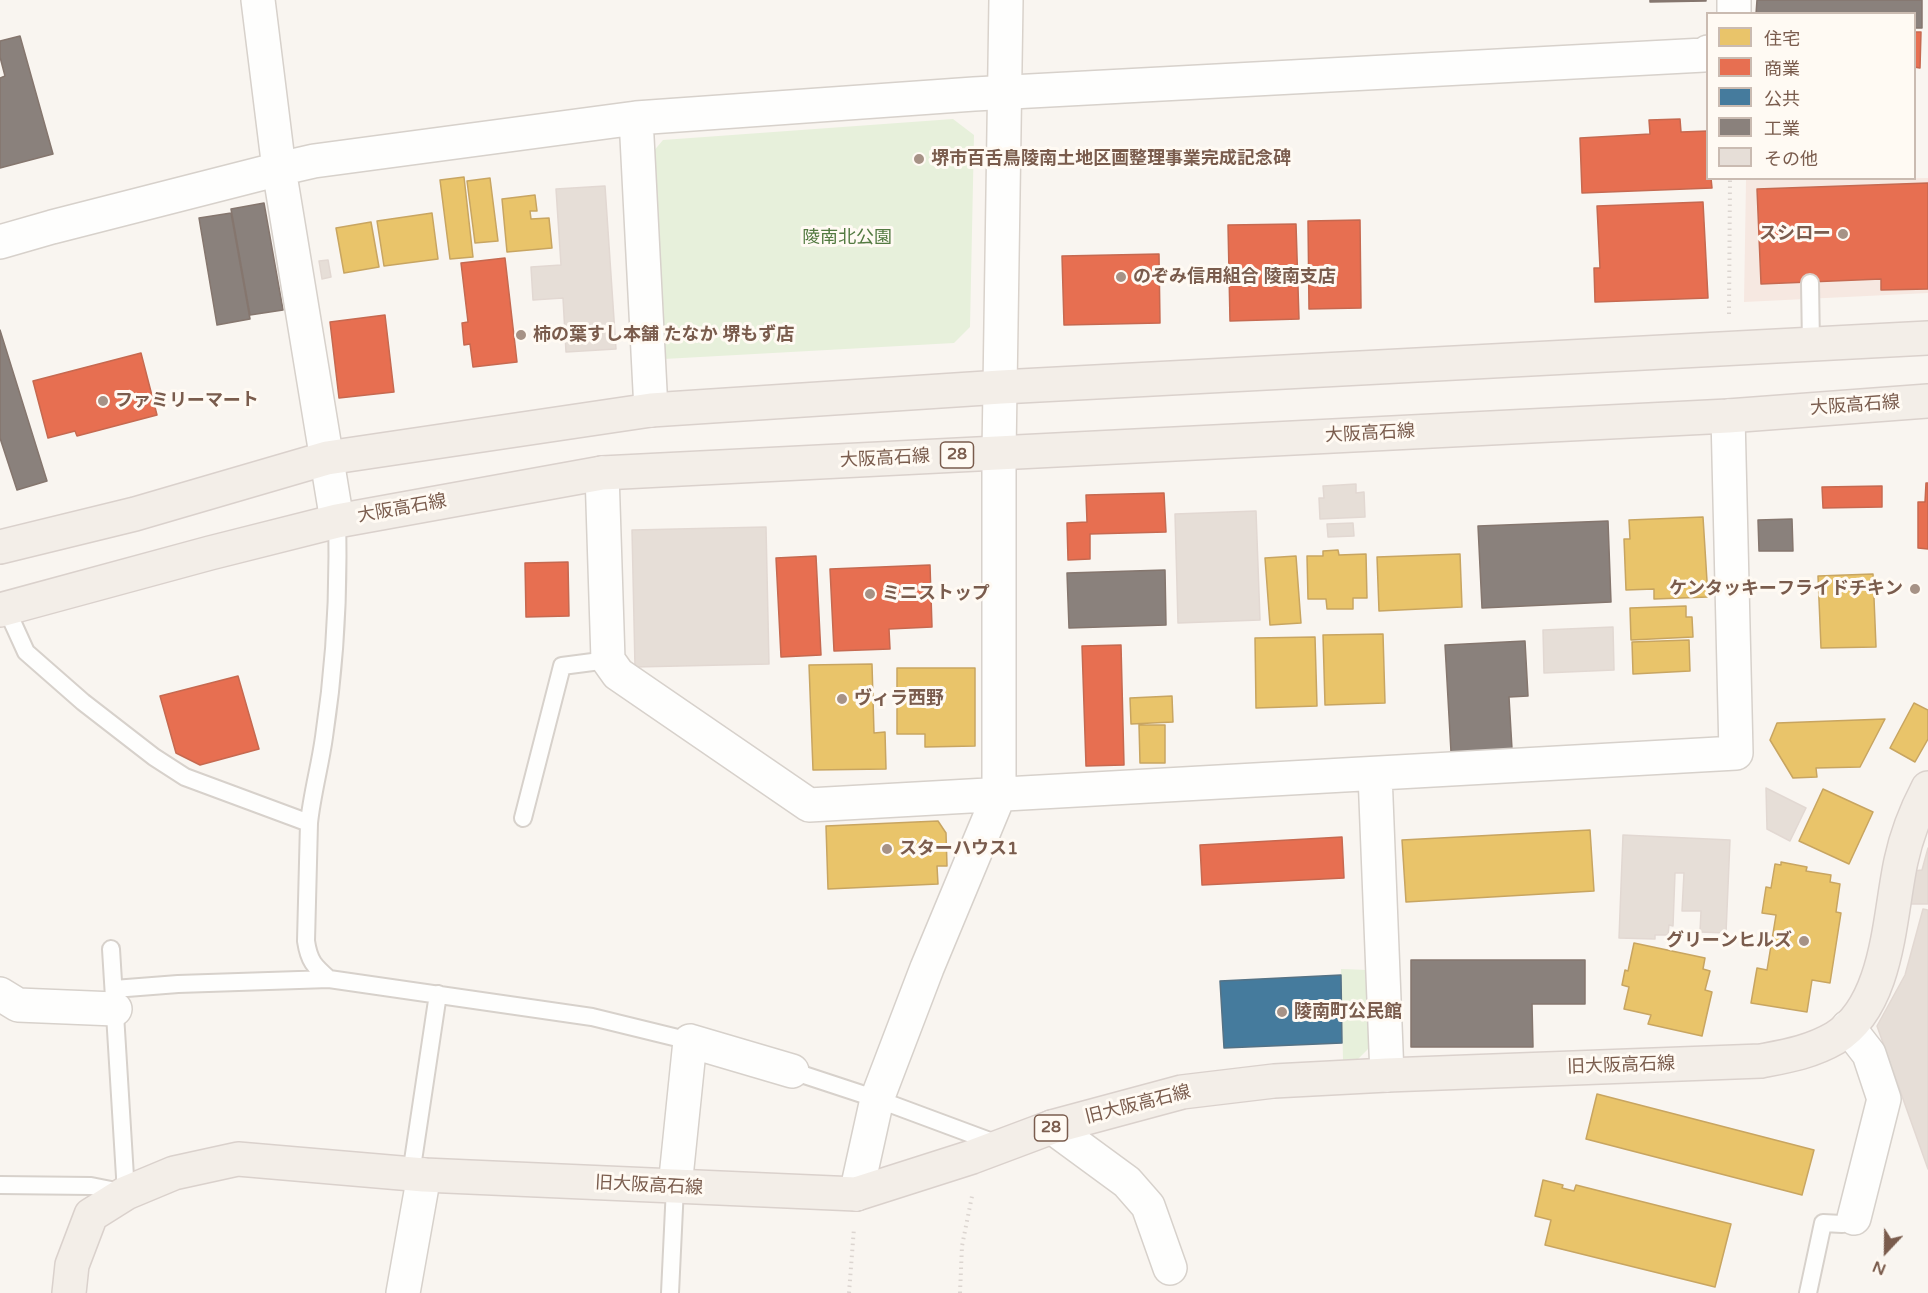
<!DOCTYPE html>
<html>
<head>
<meta charset="utf-8">
<style>
	body { margin:0 }
	#map { position:relative; width:1928px; height:1293px; overflow:hidden; background:#f9f5f0; font-family:"Varela Round","Noto Sans JP",sans-serif }
	canvas { display:block }
	.legend { position:absolute; left:1706px; top:12px; width:210px; height:168px; box-sizing:border-box; background:#fffaf3; border:2px solid #cabbb1; margin:0; padding:8px 10px; list-style:none; font-size:18px; color:#7a5c4d }
	.legend li { display:flex; align-items:center; gap:12px; height:30px }
	.legend b { width:30px; border:2px solid #cabbb1 }
	.north { position:absolute; left:1856px; top:1221px; width:60px; height:60px; -webkit-text-stroke:4px #fffaf3; paint-order:stroke; rotate:202deg; font-size:16px; font-weight:700; line-height:24px; text-align:center; color:#7a5c4d }
	.north::after { content:''; display:block; margin:auto; width:21px; height:27px; background:#7a5c4d; clip-path:polygon(50% 0,100% 100%,50% 72%,0 100%) }
</style>
</head>
<body>
<div id="map">
<canvas width="1928" height="1293"></canvas>
<ul class="legend">
<li><b style="height:16px;background:#e9c46a"></b>住宅</li>
<li><b style="height:16px;background:#e76f51"></b>商業</li>
<li><b style="height:16px;background:#457b9d"></b>公共</li>
<li><b style="height:16px;background:#8a817c"></b>工業</li>
<li><b style="height:16px;background:#e6ded7"></b>その他</li>
</ul>
<div class="north">N</div>
</div>
<script>
const g = document.querySelector('canvas').getContext('2d');
g.lineJoin = 'round';
function fill(path, color) { g.fillStyle = color; g.fill(path, 'evenodd'); }
function stroke(path, color, width, dash) { g.strokeStyle = color; g.lineWidth = width; g.lineCap = dash ? 'butt' : 'round'; g.setLineDash(dash || []); g.stroke(path); }
function label(font, color, halo, rows, align = 'center') {
  g.font = font + ' "Varela Round","Noto Sans JP",sans-serif'; g.lineWidth = 6; g.setLineDash([]); g.textBaseline = 'middle'; g.strokeStyle = halo; g.fillStyle = color; for (const [text, x, y, turn = 0] of rows) {
    g.save(); g.translate(x, y); g.rotate((+turn || 0) * Math.PI / 180); g.textAlign = isNaN(turn) ? turn : align; if (halo) g.strokeText(text, 0, 0); g.fillText(text, 0, 0); g.restore();
  }
}
fill(new Path2D(`
	M1928,178V293L1744,302L1746,180Z`), '#f6e8e1');
fill(new Path2D(`
	M953,119L974,135L970,327L954,343L664,359L652,153L663,140Z
	M1341,969L1368,970V1049L1358,1059L1343,1060Z`), '#e7f0db');
const homes = new Path2D(`
	M464,177L473,257L450,259L440,180Z
	M490,178L498,241L475,243L467,181Z
	M535,195L537,211H530L531,219L549,218L552,248L507,252L502,199Z
	M432,213L438,259L384,266L377,221Z
	M371,222L379,267L344,273L336,228Z
	M1703,517L1708,597L1654,599V589L1626,590L1624,539H1630L1629,520Z
	M1338,550L1339,555L1366,554L1367,598H1353V609H1327L1326,599H1308L1307,556H1323V551Z
	M1460,554L1462,607L1379,611L1377,557Z
	M1296,556L1301,623L1270,625L1265,558Z
	M1873,574L1876,647L1821,648L1818,576Z
	M1686,606V617H1692L1693,637L1631,640L1630,608Z
	M1383,634L1385,703L1325,705L1323,635Z
	M1315,637L1317,706L1256,708L1255,638Z
	M1689,640L1690,671L1633,674L1632,642Z
	M872,664L874,733L885,732L886,769L813,770L809,665Z
	M897,668H975V746L925,747V734H897Z
	M1172,696L1173,722L1131,724L1130,698Z
	M1914,703L1928,710V739L1915,762L1890,748Z
	M1885,719L1860,767L1816,768L1817,777L1793,778L1770,740L1777,723Z
	M1139,725H1165V763H1140Z
	M1823,789L1873,812L1849,864L1799,841Z
	M938,821L946,833L947,866H937L938,884L828,889L826,826Z
	M1590,830L1594,891L1406,902L1402,840Z
	M1781,862L1807,867L1806,871L1831,875L1830,882L1840,884L1836,912L1841,913L1830,983L1812,980L1807,1012L1751,1003L1757,968L1767,970L1776,915L1762,913L1766,887L1771,888L1775,864L1781,865Z
	M1634,943L1705,958L1703,969L1710,971L1705,990L1712,992L1702,1036L1648,1024L1651,1015L1624,1009L1629,987L1622,985L1625,970L1628,971Z
	M1597,1094L1814,1150L1802,1195L1586,1139Z
	M1543,1180L1563,1185L1562,1188L1574,1191L1576,1185L1731,1224L1715,1287L1545,1245L1551,1220L1535,1216Z`);
fill(homes, '#e9c46a');
stroke(homes, '#c8a561', 1.5);
const shops = new Path2D(`
	M1914,32H1921L1920,68L1914,67Z
	M1680,119L1681,132L1708,131V178H1711L1712,188L1582,193L1580,138L1650,134L1649,120Z
	M1928,183V289L1881,290V279L1761,284L1757,189Z
	M1703,202L1708,298L1595,302L1594,268H1600L1597,206Z
	M1360,220L1361,308L1309,309L1308,221Z
	M1296,224L1299,319L1230,321L1228,225Z
	M1159,254L1160,323L1064,325L1062,256Z
	M505,258L517,362L473,367L470,344L464,345L462,323L468,322L461,263Z
	M385,315L394,392L339,398L330,322Z
	M141,353L157,415L77,436L75,431L48,438L33,381Z
	M1926,483H1928V549L1918,548V502H1925Z
	M1882,486V507L1823,508L1822,487Z
	M1164,493L1166,532L1090,534V559L1068,560L1067,523L1087,522L1086,495Z
	M816,556L821,655L781,657L776,558Z
	M568,562L569,616L526,617L525,563Z
	M930,565L932,627L889,629L890,649L834,651L830,569Z
	M1121,645L1124,765L1086,766L1082,646Z
	M238,676L259,749L200,765L176,753L160,696Z
	M1342,837L1344,878L1202,885L1200,845Z`);
fill(shops, '#e76f51');
stroke(shops, '#c66950', 1.5);
const public = new Path2D(`
	M1341,975L1342,1043L1224,1048L1220,981Z`);
fill(public, '#457b9d');
stroke(public, '#557285', 1.5);
const industry = new Path2D(`
	M1650,0H1706V1L1650,2Z
	M1757,0H1922V28H1914V14H1756Z
	M20,36L53,154L0,168V78L5,76L0,57V41Z
	M264,203L283,310L250,315L231,209Z
	M231,213L250,319L217,325L199,218Z
	M0,330L47,481L17,490L0,438Z
	M1792,519L1793,551H1759L1758,520Z
	M1608,521L1611,602L1482,608L1478,526Z
	M1165,570L1166,625L1069,628L1067,573Z
	M1525,641L1528,696L1509,697L1512,749L1451,752L1445,645Z
	M1411,960H1585V1004H1532L1533,1047H1411Z`);
fill(industry, '#8a817c');
stroke(industry, '#85766e', 1.5);
const building = new Path2D(`
	M605,186L616,349L566,352L563,298L533,300L531,267L561,265L556,189Z
	M328,260L331,277L322,279L319,261Z
	M1356,484V493L1364,492L1365,517L1320,519L1319,498H1324L1323,486Z
	M1256,511L1260,620L1178,623L1175,514Z
	M1353,523L1354,536L1328,537L1327,524Z
	M766,527L769,664L635,667L632,530Z
	M1613,627L1614,670L1544,673L1543,630Z
	M1766,788L1806,808L1790,841L1767,829Z
	M1623,835L1730,840L1726,933L1700,932L1701,911H1682L1684,873H1675L1673,926L1669,925L1668,935H1655V939L1619,938Z
	M1928,848V904H1907L1913,871L1922,870Z
	M1923,909L1928,910V1169L1877,1026L1905,975Z`);
fill(building, '#e6ded7');
stroke(building, '#e2d8d2', 1.5);
const lane = new Path2D(`
	M1810,283L1811,344
	M6,608L26,652L83,702L154,757L185,777L309,823L306,941C309,961 314,966 329,979L592,1017L690,1041
	M523,818L562,666L608,660
	M309,823C312,794 320,766 324,737C335,665 339,594 337,521
	M114,989L178,984L329,979
	M792,1071L877,1099L998,1144
	M411,1174L438,994
	M0,1185L91,1186L126,1193L111,949
	M670,1293L675,1187
	M1808,1293L1823,1223L1842,1224L1854,1218`);
const street = new Path2D(`
	M258,0L279,169L337,521
	M1734,14V0
	M636,118L651,410
	M0,242L52,227L279,169L314,161L636,118L974,94L1704,55L1708,52
	M602,473L608,660L618,674L809,805L1736,753L1728,416
	M1375,774L1387,1075
	M0,994L18,1005L115,1009
	M1848,1027L1869,1054L1884,1099L1854,1218
	M1052,1127L1127,1182L1148,1206L1170,1268
	M675,1187L690,1041L792,1071
	M856,1194L877,1099L927,968L999,795V453
	M403,1293L424,1175`);
const secondary = new Path2D(`
	M999,453L1006,0`);
const primary = new Path2D(`
	M0,547L135,514L327,458L651,410L1001,387L1928,338
	M0,610L210,553L337,521L602,473L1728,416L1928,401
	M69,1293L72,1265L91,1215L126,1193L174,1173L238,1159L424,1175L856,1194L972,1157L1052,1127L1182,1092L1274,1081L1387,1075L1761,1061C1787,1056 1811,1052 1835,1038C1889,1005 1889,916 1901,861C1906,837 1916,811 1928,788`);
stroke(lane, '#d7d1cb', 20);
stroke(street, '#d7d1cb', 36);
stroke(secondary, '#d9d2cb', 36);
stroke(primary, '#dad1cc', 36);
stroke(new Path2D(`
	M1729,314L1730,178
	M849,1293L854,1228
	M960,1293L962,1246L972,1196`), '#dcd5d0', 4, [1.5, 4.5]);
stroke(lane, '#fefefd', 16);
stroke(street, '#fefefd', 33);
stroke(secondary, '#fefefd', 33);
stroke(primary, '#f3eee8', 33);
for (const [x, y, r, color] of [
	[919,159,6,"#a69286"],
	[1843,234,6,"#a69286"],
	[1121,277,6,"#a69286"],
	[521,335,6,"#a69286"],
	[103,401,6,"#a69286"],
	[1915,589,6,"#a69286"],
	[870,594,6,"#a69286"],
	[842,699,6,"#a69286"],
	[887,849,6,"#a69286"],
	[1804,941,6,"#a69286"],
	[1282,1012,6,"#a69286"]
]) { const dot = new Path2D(); dot.arc(x, y, r, 0, 2 * Math.PI); g.fillStyle = color; g.fill(dot); stroke(dot, '#fffaf3', 2); }
for (const [x, y, w] of [
	[957,455,33],
	[1051,1128,33]
]) { const box = new Path2D(); box.roundRect(x - w / 2, y - 13, w, 26, 4.5); g.fillStyle = '#fffaf3'; g.fill(box); stroke(box, '#7a5c4d', 1.5); }
label('bold 16px', '#7a5c4d', null, [
	["28",957,455],
	["28",1051,1128]
]);
label('bold 18px', '#7a5c4d', '#fffaf3', [
	["堺市百舌鳥陵南土地区画整理事業完成記念碑",931,159],
	["スシロー",1831,234,"right"],
	["のぞみ信用組合 陵南支店",1133,277],
	["柿の葉すし本舗 たなか 堺もず店",533,335],
	["ファミリーマート",115,401],
	["ケンタッキーフライドチキン",1903,589,"right"],
	["ミニストップ",882,594],
	["ヴィラ西野",854,699],
	["スターハウス1",899,849],
	["グリーンヒルズ",1792,941,"right"],
	["陵南町公民館",1294,1012]
], 'left');
label('18px', '#537a41', '#fffaf3', [
	["陵南北公園",847,238]
]);
label('18px', '#7a5c4d', '#fffaf3', [
	["大阪高石線",1855,406,-4],
	["大阪高石線",1370,434,-3],
	["大阪高石線",885,459,-3],
	["大阪高石線",402,509,-10],
	["旧大阪高石線",1621,1066,-2],
	["旧大阪高石線",1138,1105,-14],
	["旧大阪高石線",649,1186,3]
]);
</script>
</body>
</html>
